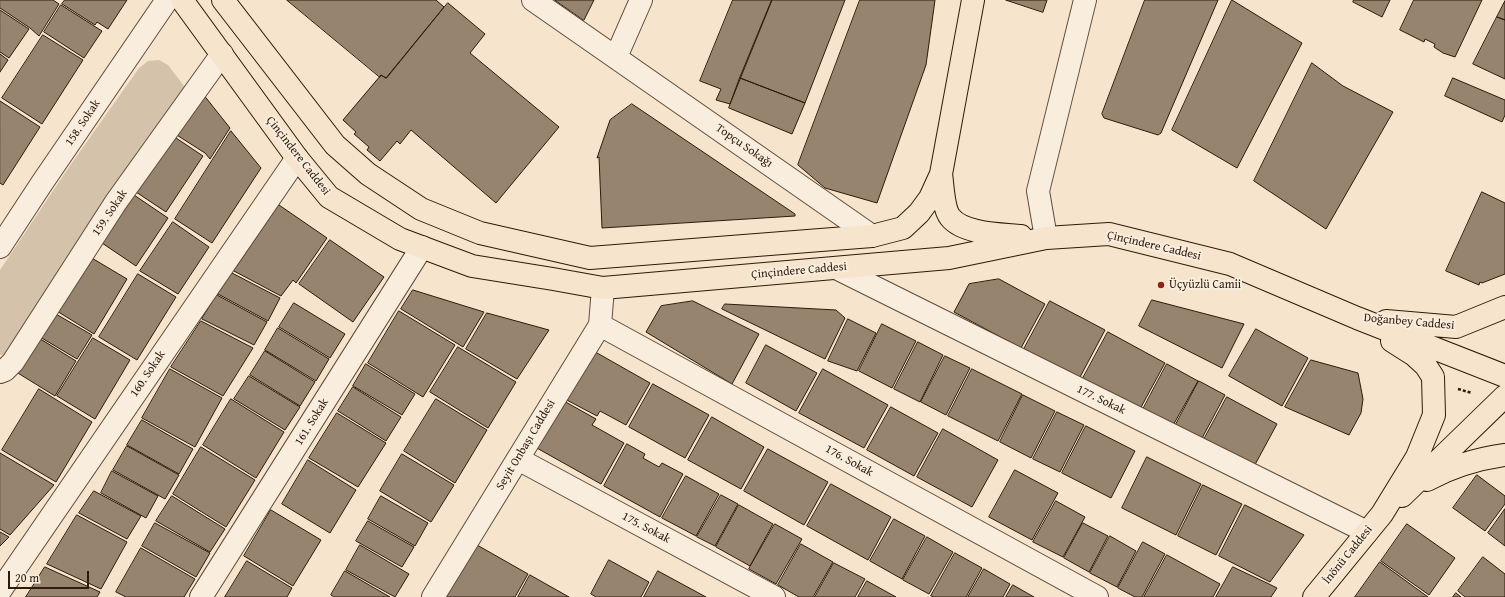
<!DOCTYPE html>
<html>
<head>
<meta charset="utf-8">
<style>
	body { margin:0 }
	#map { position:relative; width:1505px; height:597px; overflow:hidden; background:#f6e4cc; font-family:"Gentium Book Plus",serif }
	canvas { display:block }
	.scale { position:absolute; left:8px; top:571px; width:81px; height:18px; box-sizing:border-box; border:2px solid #2d1b0b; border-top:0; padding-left:5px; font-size:12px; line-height:14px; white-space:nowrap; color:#2d1b0b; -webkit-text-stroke:3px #f9edde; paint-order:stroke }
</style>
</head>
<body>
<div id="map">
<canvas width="1505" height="597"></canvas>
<div class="scale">20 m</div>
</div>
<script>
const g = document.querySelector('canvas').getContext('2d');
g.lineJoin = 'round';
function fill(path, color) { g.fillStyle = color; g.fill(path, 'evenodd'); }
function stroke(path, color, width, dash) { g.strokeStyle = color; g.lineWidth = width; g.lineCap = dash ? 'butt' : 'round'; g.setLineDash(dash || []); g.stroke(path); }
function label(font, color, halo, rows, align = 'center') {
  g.font = font + ' "Gentium Book Plus",serif'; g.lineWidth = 4; g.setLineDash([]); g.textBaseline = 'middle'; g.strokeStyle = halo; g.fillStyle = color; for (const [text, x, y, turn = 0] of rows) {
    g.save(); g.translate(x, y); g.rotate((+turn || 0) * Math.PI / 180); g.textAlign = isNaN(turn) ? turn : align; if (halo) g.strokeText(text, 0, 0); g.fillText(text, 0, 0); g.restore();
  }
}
fill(new Path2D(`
	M159,60L168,65L184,86L181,99L5,355H0V270L67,170L139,68L148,61Z`), '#d4c2ab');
const building = new Path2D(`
	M0,0H53L59,4L39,36L30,28L0,8Z
	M65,0H127L108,29L97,22L95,25L62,4Z
	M287,0H436L444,7L386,78L381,75L380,77Z
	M555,0H594L584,20Z
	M733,0H772L730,104L716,100L721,89L700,81Z
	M772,0H845L805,103L740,78Z
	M860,0H935L926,65L877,203L825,188L798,165Z
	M1006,0H1047L1043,12Z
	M1145,0H1218L1161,133L1158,135L1104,118L1102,114Z
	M1232,0L1302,43L1237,168L1172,130Z
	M1354,0H1390L1382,17L1353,2Z
	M1414,0H1482L1455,57L1443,53L1434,47L1435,44L1425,39L1424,42L1400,30Z
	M1505,1V20L1497,17Z
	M448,3L485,34L470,53L559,127L496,203L411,130L400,144L397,141L380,161L367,150L369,147L354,134L356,132L343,120L381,75L386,78Z
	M61,5L102,31L84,58L44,32Z
	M0,10L29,29L9,58L0,52Z
	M1497,17L1505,20V79L1473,64Z
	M43,35L83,60L42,124L2,98Z
	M0,54L8,60L0,72Z
	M1312,63L1343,86L1393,112L1326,229L1254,181Z
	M740,78L805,103L792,134L729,108Z
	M1453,78L1505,100V115L1502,122L1445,96Z
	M199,89L230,128L210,159L205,153L172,132Z
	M0,101L40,127L3,185L0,183Z
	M632,104L795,214V216L602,228L599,157L597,158L610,120Z
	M231,131L261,168L212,243L175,219Z
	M170,134L203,156L166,212L133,190Z
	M1482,192L1505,203V274L1482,283L1480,282L1479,285L1446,271Z
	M131,193L168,218L136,266L99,241Z
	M279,205L327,238L296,283L293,280L281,296L234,271Z
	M173,222L209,247L178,294L140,271Z
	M330,240L384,277L353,322L299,284Z
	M85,254L127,279L94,334L52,308Z
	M232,273L280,298L268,321L218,294Z
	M138,274L176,297L137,360L99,337Z
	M999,279L1045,304L1021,348L954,312L969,284Z
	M413,290L484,312L463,347L401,309Z
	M217,295L267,322L254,345L202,319Z
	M1152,300L1244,324L1222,368L1139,326Z
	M693,301L759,334L732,384L646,332L661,306Z
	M1050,301L1105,330L1079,379L1024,349Z
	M294,303L345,334L330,358L279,327Z
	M725,304L836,310L845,318L825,359L722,309Z
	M49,310L92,335L77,359L35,334Z
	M399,311L455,345L423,397L368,363Z
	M487,313L549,330L517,379L466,349Z
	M848,319L876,333L857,371L828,361Z
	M201,321L253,348L223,396L171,367Z
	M882,324L916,341L892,388L859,371Z
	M278,328L329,359L316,381L265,350Z
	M1256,329L1308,358L1282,406L1229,376Z
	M1108,332L1165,363L1139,411L1082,380Z
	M34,335L76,361L55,396L13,370Z
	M93,338L130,360L95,419L57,396Z
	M918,342L943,355L920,402L894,389Z
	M766,345L817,373L796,411L746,383Z
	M458,347L516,382L488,428L430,392Z
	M590,349L650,383L626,425L600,411L597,416L563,398Z
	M265,351L315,382L300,406L250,375Z
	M945,356L970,368L946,415L921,402Z
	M1311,360L1358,373L1363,399L1361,413L1349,435L1285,407Z
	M366,364L415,394L402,415L353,386Z
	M1167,364L1198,381L1171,429L1141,413Z
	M170,369L222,398L195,447L142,418Z
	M823,369L888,405L864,448L799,413Z
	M972,369L1022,394L998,441L948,416Z
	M249,376L300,407L285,430L234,399Z
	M1199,381L1225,395L1199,444L1173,430Z
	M653,384L709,415L685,458L629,427Z
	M353,387L401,417L386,441L338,411Z
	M39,389L92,422L56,482L2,450Z
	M1023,395L1055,411L1031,458L1000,442Z
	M1227,397L1277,424L1251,472L1201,445Z
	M231,399L284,432L256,478L203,445Z
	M436,399L487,430L455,483L404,451Z
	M562,400L596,419L592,425L624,443L601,484L535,447Z
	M891,407L938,433L914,476L867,450Z
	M1057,412L1084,425L1060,472L1033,459Z
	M337,413L386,443L358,487L309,458Z
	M712,417L764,447L741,489L688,460Z
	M142,420L193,449L179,474L127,445Z
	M1086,426L1135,451L1111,498L1062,473Z
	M943,429L998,460L972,507L917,477Z
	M627,444L645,454L643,458L659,467L662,463L683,474L660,517L604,486Z
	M127,446L179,475L165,499L113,470Z
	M201,447L255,480L226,527L173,494Z
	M768,449L828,482L804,525L744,491Z
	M0,453L54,485L10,535L0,529Z
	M402,454L454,485L431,522L380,491Z
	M1147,457L1201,484L1176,535L1122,508Z
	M308,460L356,490L330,533L282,504Z
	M1015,470L1058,493L1032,540L989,517Z
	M112,471L158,496L146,518L101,493Z
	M1477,475L1505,496V504L1485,531L1453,508Z
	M686,476L719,494L696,536L662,518Z
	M831,484L891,517L868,560L807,526Z
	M1203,485L1242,504L1216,555L1178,536Z
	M94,491L141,516L127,539L79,513Z
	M721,495L738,504L715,546L697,537Z
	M172,496L225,529L210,552L156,521Z
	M381,496L428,523L415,546L368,519Z
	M1056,501L1085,517L1063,557L1033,542Z
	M739,505L773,524L750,566L716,547Z
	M1245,505L1304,535L1270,582L1219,556Z
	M1505,509V546L1488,533Z
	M271,510L321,540L293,586L244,556Z
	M77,515L127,542L101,589L47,564Z
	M894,519L925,536L902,579L870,561Z
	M368,521L414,547L402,567L356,541Z
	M155,523L210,553L196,577L142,546Z
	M1083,523L1108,536L1089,572L1064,558Z
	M775,524L802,539L776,584L749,569Z
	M1407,524L1455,558L1429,595L1381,561Z
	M0,532L9,537L0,546Z
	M1110,536L1136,551L1117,587L1090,573Z
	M927,537L953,552L929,594L903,580Z
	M470,541L528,574L515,597H439Z
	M1143,542L1165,554L1142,597H1135L1118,588Z
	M801,544L833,562L813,597H799L778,585Z
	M360,545L409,574L395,597L346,570Z
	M141,548L195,579L184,597H126L116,592Z
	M955,553L982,568L966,597H934L931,596Z
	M1167,555L1220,584L1213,597H1144Z
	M1483,557L1505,574V597H1465L1458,591Z
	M609,560L649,582L641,597H596L591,594Z
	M247,561L292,588L287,597H225Z
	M1380,562L1428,597H1355Z
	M834,563L865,579L855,597H815Z
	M45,567L100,592L97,597H26Z
	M1233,567L1269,584L1277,588L1271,597H1216Z
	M984,569L1010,584L1003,597H968Z
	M345,571L390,597H334L331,595Z
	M658,571L706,597H644Z
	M530,575L569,597H518Z
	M867,581L896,597H858Z
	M1013,585L1034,597H1006Z
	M1456,593L1461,597H1453Z`);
fill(building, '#96846f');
stroke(building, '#2d1b0b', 1);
const minor = new Path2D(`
	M533,0L872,236
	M616,57L641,0
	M1046,238L1038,191L1085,0
	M0,247L42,183L167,0
	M836,268L1367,532
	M600,325L1097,597
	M0,372L5,370L13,362L116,202L222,54
	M518,459L774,597
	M0,591L297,158
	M201,597L422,247
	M433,597L600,325L603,288`);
const major = new Path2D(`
	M182,0L297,158L329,197L400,239L472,266L553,279L603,288L949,258L1046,238L1109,234L1230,264L1357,318L1505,376
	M223,0L335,145L368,174L421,209L480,233L590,258L872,236L903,228L919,213L930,198L941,174
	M973,0L941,174C943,186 943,208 950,217C963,234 1001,234 1021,236
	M1386,321L1456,327L1505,307
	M1427,480C1453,466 1476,459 1505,455
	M1402,496L1505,396
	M1314,597L1382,514L1417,457L1434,415L1433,377L1426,366L1414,355L1392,341`);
stroke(minor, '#5f4d3b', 24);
stroke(major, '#2d1b0b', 24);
stroke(new Path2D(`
	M1458,389L1472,393`), '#2d1b0b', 2.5, [3, 2]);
stroke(minor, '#f9edde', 22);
stroke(major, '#f6e4cc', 22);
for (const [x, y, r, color] of [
	[1161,285,4,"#8f2418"]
]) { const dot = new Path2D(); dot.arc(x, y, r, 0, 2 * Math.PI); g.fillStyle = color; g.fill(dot); stroke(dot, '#f9edde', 1.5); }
label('12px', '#2d1b0b', '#f9edde', [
	["158. Sokak",83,123,-56],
	["Topçu Sokağı",744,146,35],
	["Çinçindere Caddesi",298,156,52],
	["159. Sokak",110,213,-56],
	["Çinçindere Caddesi",1154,246,13],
	["Çinçindere Caddesi",799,271,-5],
	["Doğanbey Caddesi",1409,322,5],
	["160. Sokak",148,374,-56],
	["177. Sokak",1101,400,26],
	["161. Sokak",312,422,-58],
	["Seyit Onbaşı Caddesi",526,445,-59],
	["176. Sokak",849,461,29],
	["175. Sokak",646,528,28],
	["İnönü Caddesi",1348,555,-51]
]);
label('12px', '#2d1b0b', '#f9edde', [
	["Üçyüzlü Camii",1169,285]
], 'left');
</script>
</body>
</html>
